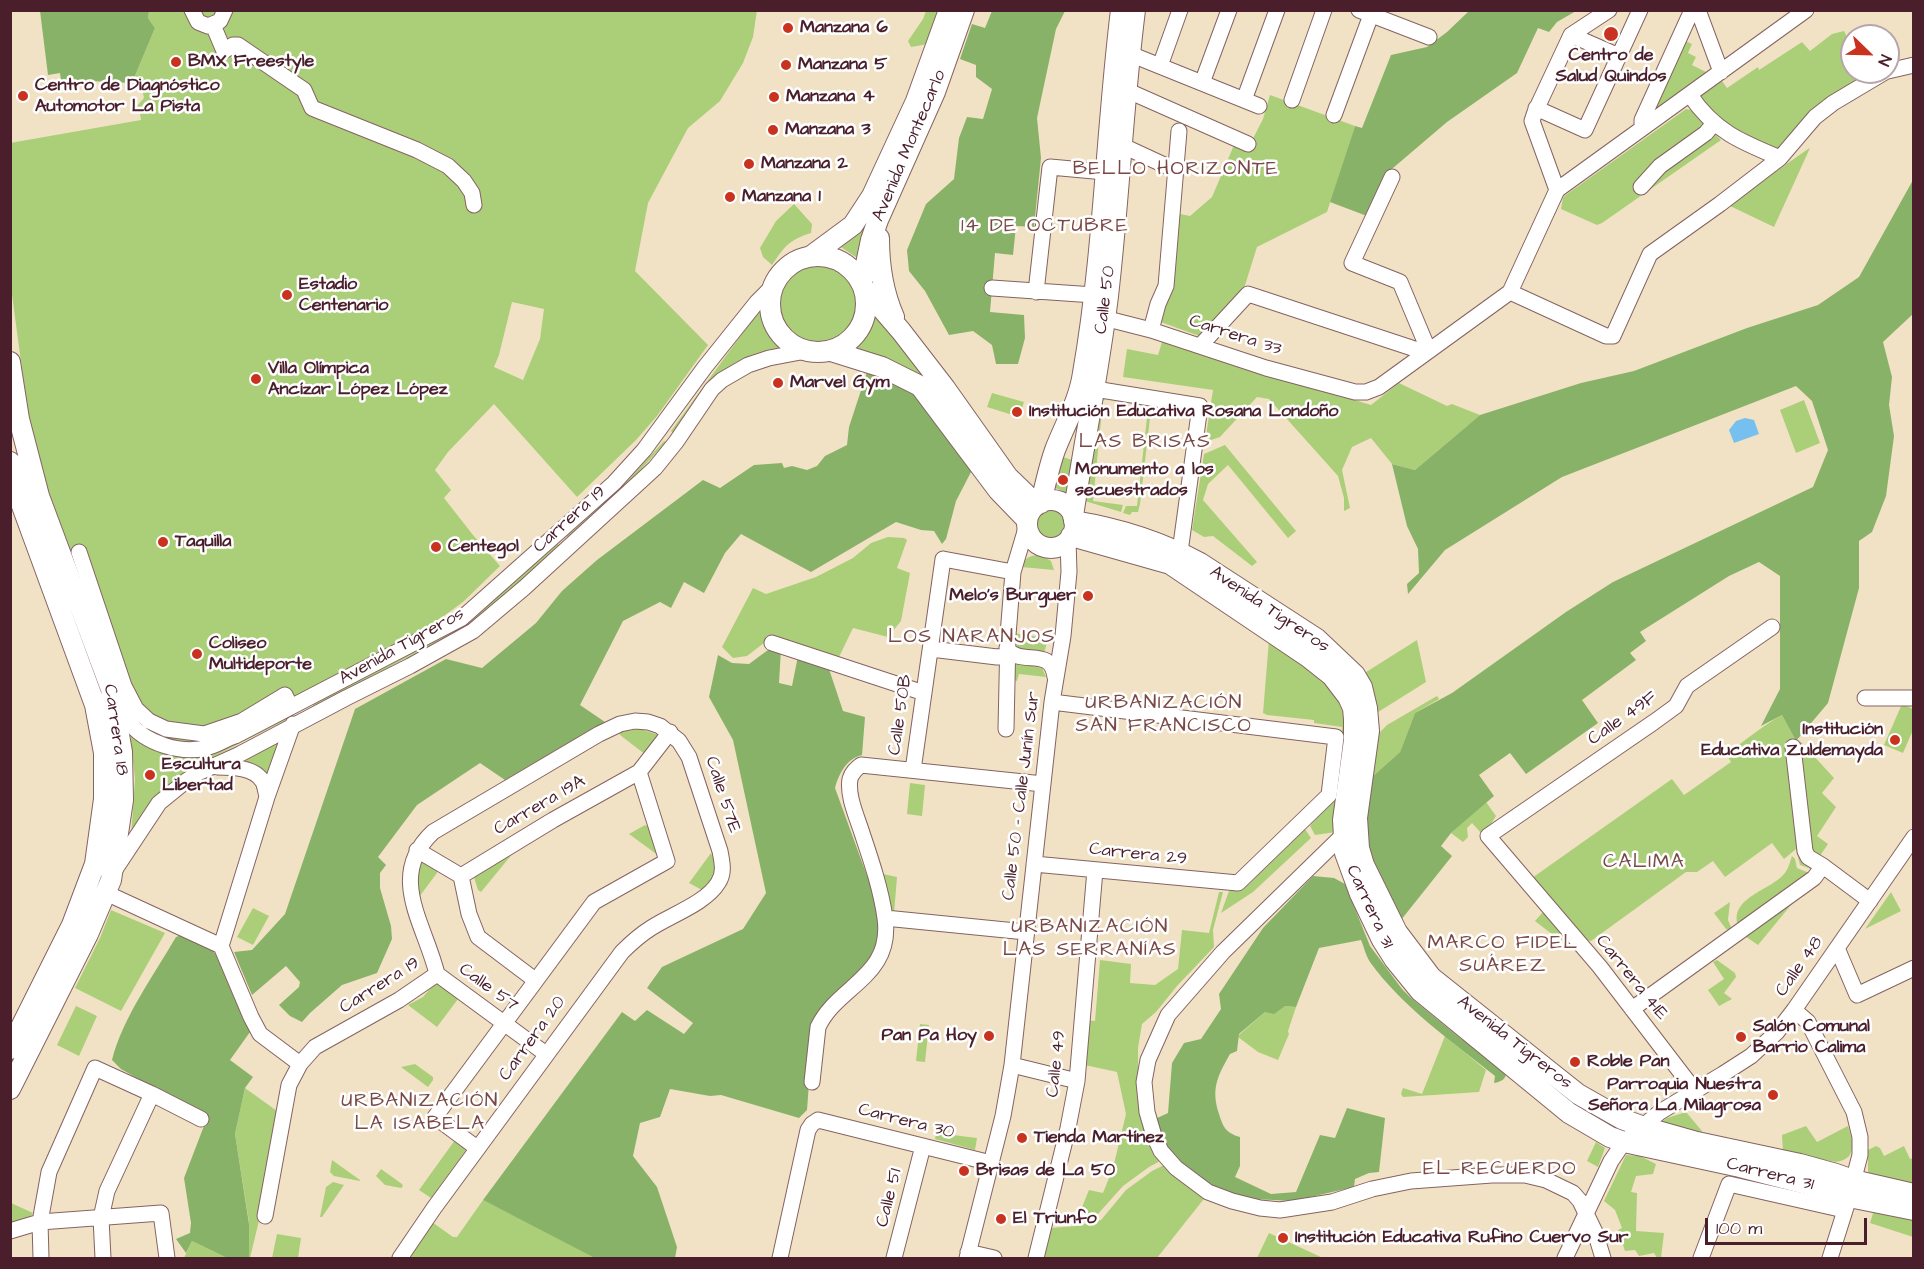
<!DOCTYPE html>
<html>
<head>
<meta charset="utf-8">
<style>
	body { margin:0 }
	#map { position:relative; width:1924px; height:1269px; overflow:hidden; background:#f2e2c5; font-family:"Architects Daughter",sans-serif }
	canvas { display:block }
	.frame { position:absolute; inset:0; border:12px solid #4a1f2b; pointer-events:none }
	.north { position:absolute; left:1840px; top:24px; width:60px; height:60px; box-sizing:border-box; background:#fff; border:2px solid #b7a5aa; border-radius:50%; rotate:113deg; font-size:16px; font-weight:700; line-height:24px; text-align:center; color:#4a1f2b }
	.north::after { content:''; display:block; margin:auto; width:21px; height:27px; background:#c8321e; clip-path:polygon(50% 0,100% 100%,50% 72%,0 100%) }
	.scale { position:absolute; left:1705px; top:1218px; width:162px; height:27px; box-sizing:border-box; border:3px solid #4a1f2b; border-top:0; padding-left:8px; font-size:18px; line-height:21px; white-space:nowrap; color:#4a1f2b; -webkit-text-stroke:4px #fff; paint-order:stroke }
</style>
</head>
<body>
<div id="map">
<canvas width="1924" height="1269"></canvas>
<div class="frame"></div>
<div class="north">N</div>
<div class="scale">100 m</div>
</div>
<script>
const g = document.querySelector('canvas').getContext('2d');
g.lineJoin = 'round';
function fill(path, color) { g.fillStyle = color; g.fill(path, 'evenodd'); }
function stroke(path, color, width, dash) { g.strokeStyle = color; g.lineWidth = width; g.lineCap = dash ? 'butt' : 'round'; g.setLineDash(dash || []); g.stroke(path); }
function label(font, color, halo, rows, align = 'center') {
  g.font = font + ' "Architects Daughter",sans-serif'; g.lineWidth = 5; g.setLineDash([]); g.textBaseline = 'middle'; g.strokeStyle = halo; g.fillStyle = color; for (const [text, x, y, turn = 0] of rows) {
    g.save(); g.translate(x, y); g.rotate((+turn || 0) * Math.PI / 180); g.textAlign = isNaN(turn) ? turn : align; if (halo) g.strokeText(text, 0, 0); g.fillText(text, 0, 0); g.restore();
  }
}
fill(new Path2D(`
	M757,10L753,37L743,63L720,101L688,128L648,203L635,271L708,345L657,416L636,440L577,497L494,404L448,452L435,470L451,490L444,498L473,535L500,566L463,602L441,618L446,625L235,736L174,748L128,722L85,601L39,464L29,422L11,287L10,143L141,120L140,114L136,107L144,98L141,84L132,83L155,28L148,18L149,11ZM512,302L544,309L540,339L523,380L494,367L499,355Z
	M926,11H938L928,44L911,47L908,41L923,19Z
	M1844,31L1852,47V72H1864L1865,74L1830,97L1783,147L1775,149L1731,129L1699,97L1722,81L1727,88L1758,67L1759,70L1802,42L1810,51L1832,34Z
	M1683,40L1692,44L1688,53L1696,57L1692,65L1710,74L1649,116Z
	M1270,95L1355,126L1327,212L1257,247L1241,298L1202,337L1158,321L1172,286L1180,214L1190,216L1212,197L1234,145L1247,150L1263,119Z
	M1686,109L1691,110L1721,140L1602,223L1597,225L1561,209L1563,197Z
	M1810,148L1774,227L1728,205L1808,149Z
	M794,204L812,224L811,233C789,240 785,246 772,265L763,257L760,248L776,221Z
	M870,210L860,260L838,245Z
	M777 304a41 41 0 1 1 82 0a41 41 0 1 1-82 0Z
	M761,308L766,327L779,348C719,358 707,389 674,434L671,431Z
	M875,311L940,391L855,348C866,338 871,326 875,311Z
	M1162,342L1371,405L1399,383L1447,406L1452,404L1480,415L1415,470L1392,464L1371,438L1352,447L1342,470L1350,508L1344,511V498L1338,476L1269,399L1257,397L1220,437L1205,442L1213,390L1123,377L1127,349L1158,355Z
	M992,393L1024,402L1019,417L987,407Z
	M1102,396L1153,404L1150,407L1147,404L1105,399L1103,401L1093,501L1123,505L1121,512L1085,501Z
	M1804,400L1820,443L1796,453L1780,410Z
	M1147,418H1150L1140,504L1138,512H1132L1130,515L1123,513L1126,506H1137Z
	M664,441L666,442L620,492L568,538L567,536L622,487Z
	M1225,445L1296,531L1288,538L1228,465L1208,484L1203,500L1257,562L1252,566L1213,536L1204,537L1192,530L1204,454Z
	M1063,457L1072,460L1067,493L1053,487Z
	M1035 524a16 16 0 1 1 32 0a16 16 0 1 1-32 0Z
	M888,537L904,538L907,540L897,568L910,573L901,621L888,637L853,628L838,659L773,636L747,656L733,658L722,647L753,588L766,594L816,577L853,558L871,543Z
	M558,544L560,546L486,611L466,626L314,707L312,703L473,618Z
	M1036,555L1043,556L1051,561L1054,570L1021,567C1023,559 1028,557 1036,555Z
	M1013,633L1047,638V643L1044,653C1025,650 1016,655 1013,633Z
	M1269,640C1290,654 1327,676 1339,699C1352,723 1339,803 1336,832L1315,835L1310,826L1336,796L1342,727L1314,723V720L1267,715L1263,713Z
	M1417,640L1426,682L1375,714L1363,674Z
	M1017,663L1042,668L1046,677L1019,674L1017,681L1012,680L1015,664Z
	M1437,696L1439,699L1415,713L1400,752L1372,777L1374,738L1387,725Z
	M1902,704L1913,709V730L1903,753L1884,745Z
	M285,715L288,719L189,769L164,790L131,837L135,779L130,732L171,754Z
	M1782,715L1796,741L1801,742L1834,778L1822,793L1836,807L1817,836L1828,844L1811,869L1800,865L1796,849L1784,859L1772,843L1725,877L1713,861L1697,872H1686L1591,941L1586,940L1532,878L1672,779L1684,795L1731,762L1726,754C1745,741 1762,726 1782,715Z
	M640,729L659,735L646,755L620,735V732Z
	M277,741L279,742L267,777L239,763Z
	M910,783L925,785L922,816L907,814Z
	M1486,802L1496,816L1489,827L1481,833L1472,823L1467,828L1468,837L1463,842L1451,833Z
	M645,825L649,827L659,856L629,834Z
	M1305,829L1311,838L1253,892L1221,913L1229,891L1248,885Z
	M518,847L481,892L478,890L473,874Z
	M711,853C719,868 714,880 702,890L689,883Z
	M1792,856L1795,859L1797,868L1809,873L1738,925C1729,898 1771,890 1784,874C1788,870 1790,862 1792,856Z
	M423,861L437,871V873L419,897C417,885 418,873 421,862Z
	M883,874L897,877L894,914H891L882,877Z
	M1219,892H1223L1213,930L1214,947L1177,986L1156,1012L1142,1024L1138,1048V1083L1164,1159L1149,1167L1123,1186L1097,1215L1076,1222H1052L1055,1211L1078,1217L1089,1190L1103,1193L1113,1168L1126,1114L1117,1072L1080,1064L1085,1020L1095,1021L1100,960L1131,964L1130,983L1155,985L1178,969L1182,930L1209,933Z
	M1891,892L1901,911L1865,929Z
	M1800,894L1758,945L1742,934Z
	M1730,902L1728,920L1731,927L1729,930L1726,929L1714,913Z
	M253,908L269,916L253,945L237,937Z
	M111,910L165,933L121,1011L75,988L100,938Z
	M1543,912L1574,946L1571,949L1535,921Z
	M1717,960L1735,973L1736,977L1724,993L1732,999L1719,1006L1708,990L1724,979L1713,962Z
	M435,983H438L458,999L437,1027L408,1005L423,997Z
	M76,1006L97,1016L79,1056L57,1045Z
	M1285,1006L1296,1007L1288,1031L1289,1034L1278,1060L1258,1052L1238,1037L1239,1035L1265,1012Z
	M920,1024L929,1025L925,1062L916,1061Z
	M1445,1036L1486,1070L1479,1092L1403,1097L1401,1094L1403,1088L1422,1094Z
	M415,1064L433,1077V1080L428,1087L401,1067Z
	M245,1088L277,1111L261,1212L250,1258H248L249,1222L235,1134Z
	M1686,1112L1702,1131L1701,1135L1664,1125L1663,1121L1667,1118Z
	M1806,1126L1817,1142L1848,1126C1854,1143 1857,1159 1836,1162L1783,1152L1782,1135Z
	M936,1133L977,1138L975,1150L935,1139Z
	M455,1140L466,1147V1150L431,1198L419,1190Z
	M1596,1142L1605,1148L1598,1167L1587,1161Z
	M1876,1146L1880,1148L1884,1156L1904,1146L1910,1159L1913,1158V1185L1875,1178L1868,1172V1150Z
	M1626,1155L1640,1156L1656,1164L1653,1174L1636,1176L1631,1192L1637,1193L1636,1231L1664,1233L1661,1258H1657L1654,1253L1639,1256L1635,1250L1625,1251L1618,1230L1622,1228L1615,1210L1604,1201Z
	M332,1160L360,1180V1181L334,1176L330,1172Z
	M1168,1163L1207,1195L1157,1258H1043L1050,1228L1076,1226L1101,1220L1126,1190L1152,1171Z
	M381,1169L402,1184L403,1186L401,1188L385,1185L376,1176Z
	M333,1182L344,1185L322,1217H320L326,1187Z
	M483,1200L594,1256L595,1258H409L432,1222L453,1237H457Z
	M11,1203L33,1213L28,1220L11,1225Z
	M1874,1210L1913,1216V1237L1870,1223Z
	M1269,1233L1323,1258H1257Z
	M277,1234L301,1238L298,1258H272Z
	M192,1241L227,1258H184Z`), '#abcf78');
fill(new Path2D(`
	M40,11H149L148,18L155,28L132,83L69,80L61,81L60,73L48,75Z
	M992,11H1065L1056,29L1037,118L1041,158L1034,227L1016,226L1013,255L995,253L990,312L1024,315L1025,338L1018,364H996L992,345L973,331L949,335L925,291L909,271L907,250L926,204L954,179L959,138L967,117L983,119L992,89L976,77V65L960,59L972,24L985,28Z
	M1469,11H1576L1557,22L1549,32L1538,28L1517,73L1447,122L1386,174L1367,216L1330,202L1355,126L1362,128L1391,55L1427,47L1447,32Z
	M1913,180V314L1883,342L1892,377L1889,405L1894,436L1886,496L1872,532L1859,541V588L1828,703L1796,741L1782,715L1761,726L1780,689V576L1759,562L1729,576L1640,632L1646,641L1630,653L1636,660L1582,700L1598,723L1526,774L1510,753L1479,775L1494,796L1451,833L1441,846L1452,856L1397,925L1388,905L1366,839L1365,832L1372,777L1400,752L1415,713L1452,693L1566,612L1613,582L1813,487L1828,450L1812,401L1796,386L1562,477L1445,550L1408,594L1407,584L1419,573L1418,549L1407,526L1392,464L1415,470L1480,415L1581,383L1634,371L1747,328L1818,305L1859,277Z
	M867,372L896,380L912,389L983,481L971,472L956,501L946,539L942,544L934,531L921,530L896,522L811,572L741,534L725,553L704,593L684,582L671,608L660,602L623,621L580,705L605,722L505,780L480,763L417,805L378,857L386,865L380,873V888L391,926L392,939L377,973L342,985L310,1013L302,1022L290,1016L279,1005L299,987L300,982L286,966L252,995L234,952L252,950L285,914L355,709L446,659L482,668L536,623L562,591L597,560L703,480L720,488L754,465L782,463L784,468L792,466L807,470L817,466L825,456L847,445L849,427Z
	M772,647L781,649L779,683L792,686L798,656L828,666L843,711L865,717L862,755C846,759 839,774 835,788L878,906L879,929L874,954L813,1029L807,1110L799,1118L721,1095L710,1096L670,1089L660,1117L640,1123L633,1156L657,1187L677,1247L675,1258H595L483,1200L622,1012L635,1021L647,1010L684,1034L693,1023L647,988L662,967L743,929L766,893L733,740L709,697L718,655L732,663L749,664Z
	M1313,876L1334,878L1345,884L1370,946L1402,989L1411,998L1460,1038L1506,1071C1507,1079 1501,1082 1494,1083L1495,1076C1452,1041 1403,1008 1370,962C1366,956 1364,947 1361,940L1319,948L1296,1007L1285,1006L1274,1014L1265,1012L1239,1034L1237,1051L1230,1054C1217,1077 1211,1089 1219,1114C1223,1127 1226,1133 1240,1137V1166L1235,1177L1271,1194L1296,1192L1320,1135L1335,1138L1347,1108L1385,1118L1379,1172L1369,1173L1355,1179L1354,1187L1293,1201L1234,1198L1210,1189L1164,1149L1155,1119L1168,1113L1172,1063L1184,1043L1201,1039L1221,1009L1219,994L1263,928Z
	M184,934L211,948L216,955L250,1032L230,1060L253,1077L245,1088L235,1134L249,1224V1258H227L192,1241L186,1253L176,1239L190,1233L191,1223L184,1178L207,1118L121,1069L112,1060C122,1019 155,973 176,937Z`), '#88b268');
fill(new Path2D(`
	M1745,418L1754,420L1759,434L1734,443L1729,430L1736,421Z`), '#75c0ee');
const minor = new Path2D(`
	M192,10L198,22L208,26L220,21L225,10
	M1359,10L1429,37
	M1698,10L1721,72
	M213,25L224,51L233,45H238L304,90L312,108L417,150L448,166L464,181L472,193L474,205
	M1571,35L1619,56
	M1130,54L1259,106
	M1160,66L1180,10
	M1888,71L1914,65
	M1202,83L1229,10
	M1126,90L1248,144
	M1690,95C1714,131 1741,142 1780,158
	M1244,100L1277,10
	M1292,100L1324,10
	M1536,108L1585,130L1640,10
	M1334,115L1371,15
	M1642,128V120L1692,10
	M1121,145L1175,170
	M1392,177L1352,263L1400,282L1428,349
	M1641,187L1660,166L1706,133L1714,123
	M1557,190L1532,121L1535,112L1571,35L1609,10
	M992,288L1094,295
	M1036,292L1050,167L1105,172
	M1510,292L1606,336H1613L1650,254L1720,204L1780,158L1815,117L1833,103L1885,72
	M1096,316L1151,330L1266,368L1355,392H1366L1379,387L1510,292L1557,190L1806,10
	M1151,330L1158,304L1166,286L1179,131
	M1200,346L1248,294L1424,352
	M1095,389L1200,406L1180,552
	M79,552L124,686L136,709L149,721L166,729L204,734L242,721L285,695L291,707
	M772,643L924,693
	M1007,648C1020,668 1051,645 1055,677
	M931,649L997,657L1013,655
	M1865,698H1914
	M117,701C121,707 124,715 128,721C145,744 182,755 209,747C217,745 226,739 235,736L462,618L614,483L644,450L705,367L757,302L774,285
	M1006,729L1008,635L1013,572L1027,525
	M1793,747L1805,851L1808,857L1823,866L1870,901
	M217,767C232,767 255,767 263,782C265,786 266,793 267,797
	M913,770L943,559L1013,572
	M1343,835L1223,952L1168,1015L1148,1060L1144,1082L1147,1112L1154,1136L1161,1151L1176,1168L1208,1192L1232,1201L1260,1208L1280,1210L1332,1202L1372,1189L1411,1181L1492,1175H1525L1546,1180L1573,1193L1580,1201L1595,1232L1603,1258
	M417,850L461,876L469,914L478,937L535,980
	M1034,864L1238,883L1329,795L1336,737L1052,702
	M114,871L159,803L186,781L198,773L240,754L346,698L410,666L473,631L524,588L655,468L676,442L712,389L722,380L748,365L769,358L806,351
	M461,876L553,820L639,772
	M106,893L221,946L251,1017L260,1034L300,1064
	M885,918L1026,932
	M221,946L267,797L293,724
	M1837,948L1857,995L1914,968
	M437,974L546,1054
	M1632,1009L1814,878L1823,866
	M1794,1010L1808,1022L1854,1112L1860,1137V1155L1848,1201L1830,1258
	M1012,1065L1077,1081
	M812,1082L818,1027C838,985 893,977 885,918C881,889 871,860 862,833C857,817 847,796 850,779C852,772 856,769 861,765L1043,784
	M1695,1091L1600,967L1488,836L1654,722L1676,706L1687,686L1772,627
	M477,1148L435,1117L594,902L667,861L639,772L670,732
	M265,1216L289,1085L300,1064L315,1047L399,1000L437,974
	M10,1231L40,1222L161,1213L167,1258
	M968,1252L994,1258
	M41,1258L40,1222L49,1172L95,1068L152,1094L201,1119
	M103,1258L101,1218L107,1191L152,1094
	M400,1258L434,1208L622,952C631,943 640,935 651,928C671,915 706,903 718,883C725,873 722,862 720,851L689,757L679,741L660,726L648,722L635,721L620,724L599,734L433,832C386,876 425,924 437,974
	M780,1258L808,1130L812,1124L818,1120L991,1163
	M894,1258L923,1146
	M967,1258L1003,1116L1012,1065L1052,702L1063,636L1069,572L1068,540
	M1036,1258L1068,1128L1077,1081L1095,870
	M1565,1258L1611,1161L1624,1142L1660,1112L1723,1074L1751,1056L1777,1032L1794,1010L1914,837
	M1701,1258L1729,1184L1844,1210`);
const major = new Path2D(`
	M879,238C879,266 883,292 894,317
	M770 304a48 48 0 1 1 96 0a48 48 0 1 1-96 0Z
	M811,256L853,225L872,196L916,101L949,10
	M862,283L871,240L878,220L935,92L964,10
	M864,288L901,331L945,388L1008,477L1037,505
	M831,351L882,367L920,386L998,490L1027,520
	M10,362L19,419L39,496L111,689L122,752L123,800L111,880L88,934L10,1089
	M10,462L22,506L95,705L104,753V799L95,864L72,925L10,1049
	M1027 524a24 24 0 1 1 48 0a24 24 0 1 1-48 0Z
	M1041,503C1045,485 1049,467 1055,450C1065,424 1079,401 1083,373C1104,253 1106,131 1121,10
	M1073,516C1084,443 1099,370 1108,296C1119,201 1123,105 1135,10
	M1074,521C1117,528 1162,542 1200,563L1317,639L1355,675L1362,687L1367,708L1369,731L1357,818L1359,848L1364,865L1397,932L1431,977L1578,1094L1622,1119L1644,1127L1697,1142L1800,1164L1836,1174L1853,1180L1914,1194
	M1071,536L1170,564L1308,657L1332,676L1348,697L1353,708L1354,719V740L1343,820L1345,853L1360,894L1382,940L1394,959L1420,991L1569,1113L1610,1137L1624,1142L1740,1167L1826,1189L1849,1197L1914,1210`);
stroke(minor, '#856361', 17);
stroke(major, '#856361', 22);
stroke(minor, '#fff', 15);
stroke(major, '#fff', 20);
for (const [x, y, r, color] of [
	[788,28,6,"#c8321e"],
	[1611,34,8,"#c8321e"],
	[176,62,6,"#c8321e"],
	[786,65,6,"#c8321e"],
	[23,96,6,"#c8321e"],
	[774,97,6,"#c8321e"],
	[773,130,6,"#c8321e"],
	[749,164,6,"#c8321e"],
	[730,197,6,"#c8321e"],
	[287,295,6,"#c8321e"],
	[256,379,6,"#c8321e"],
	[778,383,6,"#c8321e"],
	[1017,412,6,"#c8321e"],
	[1063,480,6,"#c8321e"],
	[163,542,6,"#c8321e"],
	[436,547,6,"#c8321e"],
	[1088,596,6,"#c8321e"],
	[197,654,6,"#c8321e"],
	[1895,740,6,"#c8321e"],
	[150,775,6,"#c8321e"],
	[989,1036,6,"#c8321e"],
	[1741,1037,6,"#c8321e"],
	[1575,1062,6,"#c8321e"],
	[1773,1095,6,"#c8321e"],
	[1022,1138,6,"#c8321e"],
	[964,1171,6,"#c8321e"],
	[1001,1219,6,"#c8321e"],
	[1283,1238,6,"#c8321e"]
]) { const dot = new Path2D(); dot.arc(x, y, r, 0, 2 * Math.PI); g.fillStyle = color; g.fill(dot); stroke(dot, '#fff', 2); }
label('bold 18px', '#4a1f2b', '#fff', [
	["Manzana 6",800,28],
	["Centro de",1611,56,"center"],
	["Salud Quindos",1611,77,"center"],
	["BMX Freestyle",188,62],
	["Manzana 5",798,65],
	["Centro de Diagnóstico",35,86],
	["Automotor La Pista",35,107],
	["Manzana 4",786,97],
	["Manzana 3",785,130],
	["Manzana 2",761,164],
	["Manzana 1",742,197],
	["Estadio",299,285],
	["Centenario",299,306],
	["Villa Olímpica",268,369],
	["Ancízar López López",268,390],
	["Marvel Gym",790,383],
	["Institución Educativa Rosana Londoño",1029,412],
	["Monumento a los",1075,470],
	["secuestrados",1075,491],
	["Taquilla",175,542],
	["Centegol",448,547],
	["Melo's Burguer",1076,596,"right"],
	["Coliseo",209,644],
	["Multideporte",209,665],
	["Institución",1883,730,"right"],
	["Educativa Zuldemayda",1883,751,"right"],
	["Escultura",162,765],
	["Libertad",162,786],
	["Salón Comunal",1753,1027],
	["Barrio Calima",1753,1048],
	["Pan Pa Hoy",977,1036,"right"],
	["Roble Pan",1587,1062],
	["Parroquia Nuestra",1761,1085,"right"],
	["Señora La Milagrosa",1761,1106,"right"],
	["Tienda Martínez",1034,1138],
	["Brisas de La 50",976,1171],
	["El Triunfo",1013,1219],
	["Institución Educativa Rufino Cuervo Sur",1295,1238]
], 'left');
label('18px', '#4a1f2b', '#fff', [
	["Avenida Montecarlo",910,146,-67],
	["Calle 50",1106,300,-83],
	["Carrera 33",1235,336,18],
	["Carrera 19",570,520,-42],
	["Avenida Tigreros",1269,610,34],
	["Avenida Tigreros",402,647,-29],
	["Calle 50B",901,715,-82],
	["Calle 49F",1623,719,-35],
	["Carrera 18",115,730,82],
	["Calle 57E",722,795,72],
	["Calle 50 - Calle Junín Sur",1022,796,-83],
	["Carrera 19A",540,806,-30],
	["Carrera 29",1138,855,6],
	["Carrera 31",1369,907,65],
	["Calle 48",1800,967,-55],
	["Carrera 41E",1631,978,51],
	["Carrera 19",380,986,-32],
	["Calle 57",488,988,36],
	["Carrera 20",533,1039,-54],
	["Avenida Tigreros",1514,1043,38],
	["Calle 49",1057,1064,-84],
	["Carrera 30",906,1122,14],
	["Carrera 31",1770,1175,14],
	["Calle 51",890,1198,-76]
]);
g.letterSpacing = '1.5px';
label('20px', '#7a4946', '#fff', [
	["BELLO HORIZONTE",1176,170],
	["14 DE OCTUBRE",1045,227],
	["LAS BRISAS",1145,443],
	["LOS NARANJOS",972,638],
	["URBANIZACIÓN",1164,704],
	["SAN FRANCISCO",1164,727],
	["CALIMA",1644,863],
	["URBANIZACIÓN",1090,928],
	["LAS SERRANÍAS",1090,951],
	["MARCO FIDEL",1503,944],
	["SUÁREZ",1503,967],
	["URBANIZACIÓN",420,1102],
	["LA ISABELA",420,1125],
	["EL RECUERDO",1500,1170]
]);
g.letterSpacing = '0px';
</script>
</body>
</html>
